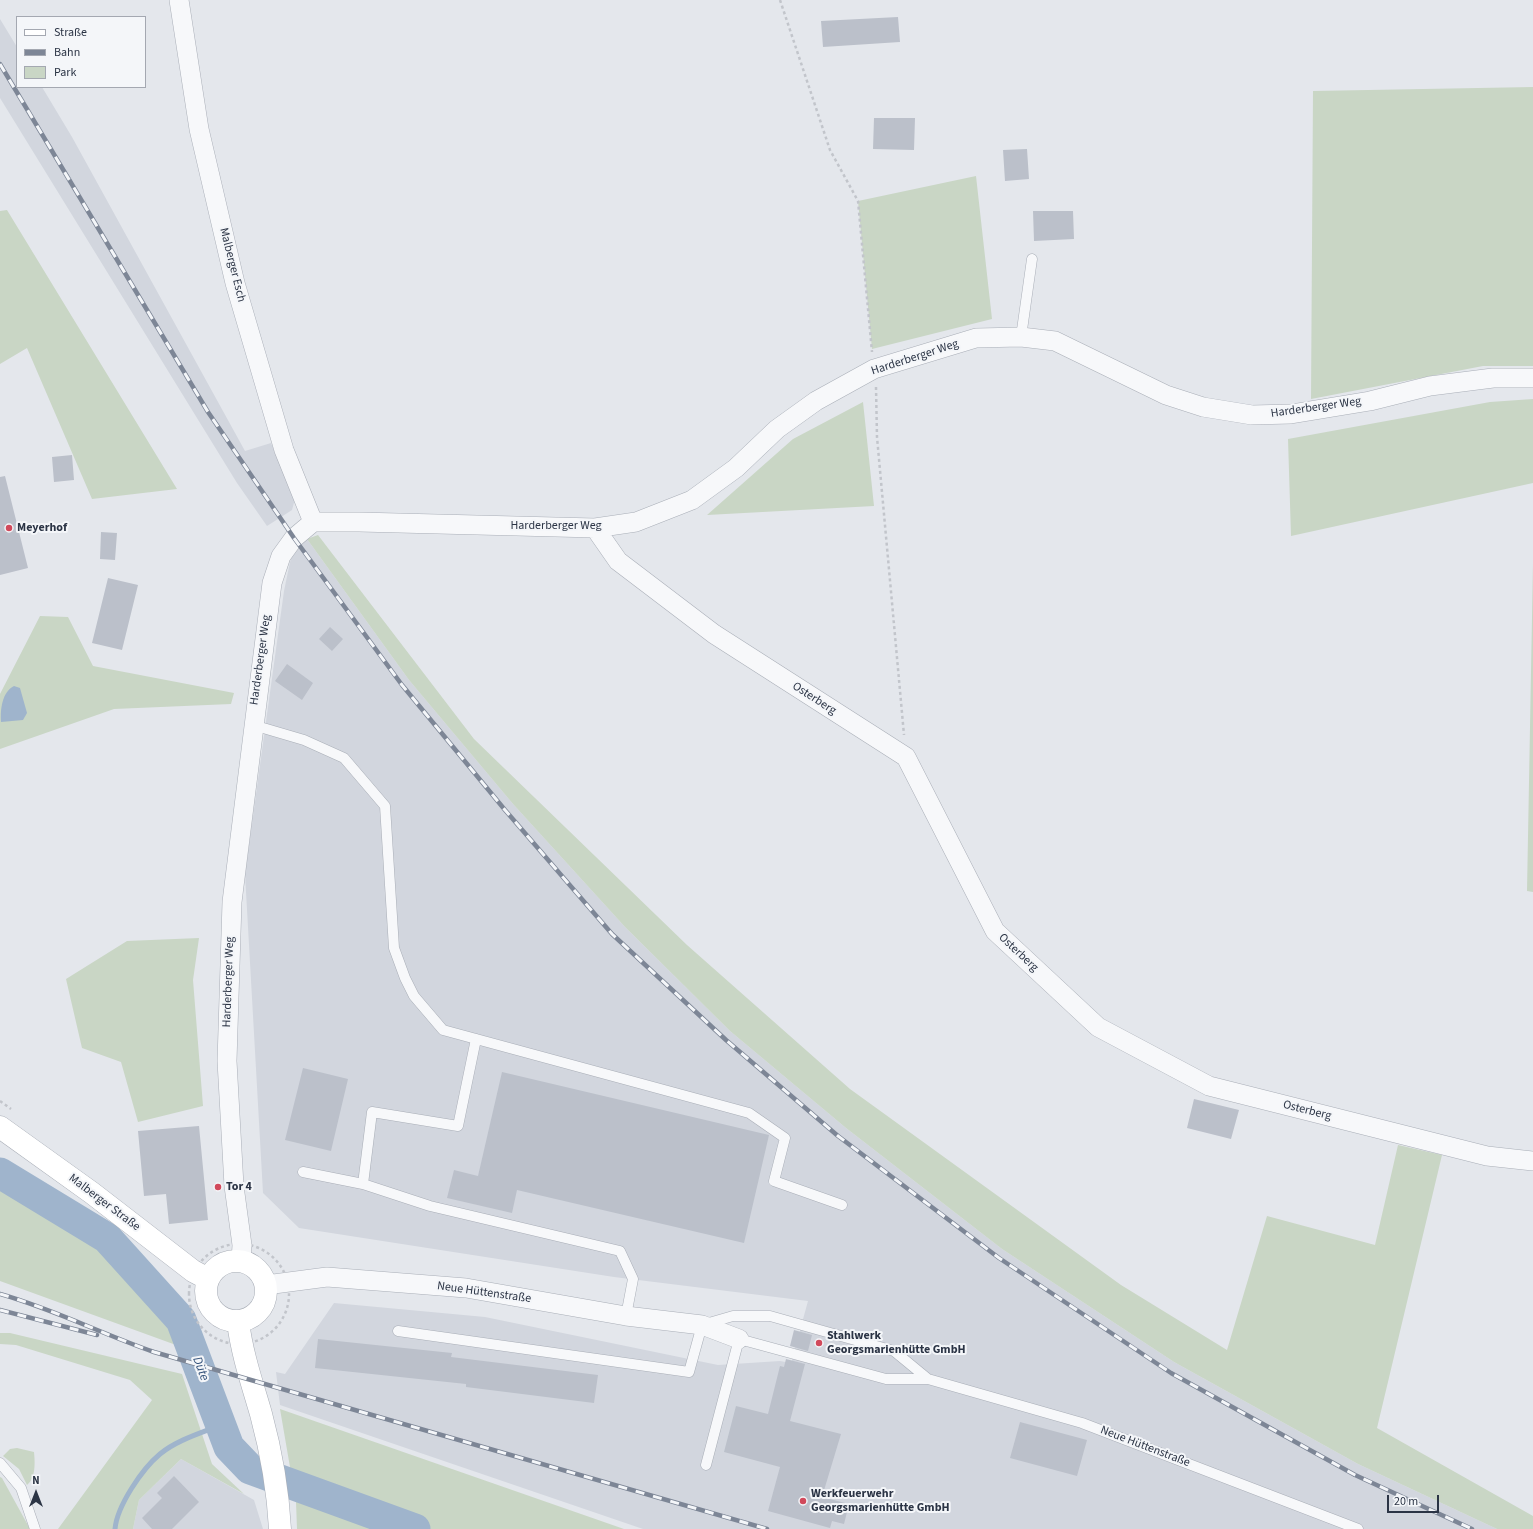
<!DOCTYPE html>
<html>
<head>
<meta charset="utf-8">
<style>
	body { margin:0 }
	#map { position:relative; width:1533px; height:1529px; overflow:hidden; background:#e4e7ec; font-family:"Source Sans 3",sans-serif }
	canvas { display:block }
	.legend { position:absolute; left:16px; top:16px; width:130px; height:72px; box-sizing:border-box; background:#f4f6f9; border:1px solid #a4a8b1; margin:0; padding:5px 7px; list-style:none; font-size:12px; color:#2b3445 }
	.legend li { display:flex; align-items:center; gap:8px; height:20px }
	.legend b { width:20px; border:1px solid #a4a8b1 }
	.north { position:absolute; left:16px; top:1473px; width:40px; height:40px; -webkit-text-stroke:3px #f4f6f9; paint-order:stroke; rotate:0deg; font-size:11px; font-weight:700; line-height:16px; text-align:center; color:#2b3445 }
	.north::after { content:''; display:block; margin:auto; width:14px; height:18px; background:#2b3445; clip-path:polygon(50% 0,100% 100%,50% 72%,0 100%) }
	.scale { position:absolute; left:1387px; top:1495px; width:52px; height:18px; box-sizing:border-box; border:2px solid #2b3445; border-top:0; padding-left:5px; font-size:12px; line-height:14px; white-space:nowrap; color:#2b3445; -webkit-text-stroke:3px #f4f6f9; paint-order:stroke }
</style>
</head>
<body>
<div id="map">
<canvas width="1533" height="1529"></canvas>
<ul class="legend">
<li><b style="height:5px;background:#fff"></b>Straße</li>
<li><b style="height:5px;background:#7d8696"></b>Bahn</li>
<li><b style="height:11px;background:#c9d6c5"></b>Park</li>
</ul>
<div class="north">N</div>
<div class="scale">20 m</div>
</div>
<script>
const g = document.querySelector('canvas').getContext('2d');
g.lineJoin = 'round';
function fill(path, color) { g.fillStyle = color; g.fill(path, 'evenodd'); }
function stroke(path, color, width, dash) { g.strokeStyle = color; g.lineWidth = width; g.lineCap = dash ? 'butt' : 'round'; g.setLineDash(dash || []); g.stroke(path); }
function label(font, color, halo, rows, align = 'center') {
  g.font = font + ' "Source Sans 3",sans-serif'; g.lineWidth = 4; g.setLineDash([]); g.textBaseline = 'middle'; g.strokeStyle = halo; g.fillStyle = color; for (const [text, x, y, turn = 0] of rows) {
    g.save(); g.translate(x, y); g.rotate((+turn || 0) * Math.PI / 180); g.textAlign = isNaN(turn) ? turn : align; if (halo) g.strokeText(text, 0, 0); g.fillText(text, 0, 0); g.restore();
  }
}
fill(new Path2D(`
	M0,19L17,47V87H42L72,137L245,451L271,443L295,499L292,510L267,526L237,483L0,98Z
	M307,539L409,680L513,804L625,927L730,1031L846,1128L1002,1249L1174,1362L1358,1464L1497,1529H643L280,1405L276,1372L285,1374L334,1303L485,1317L718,1365L780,1361L791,1363L808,1301L614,1277L299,1228L263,1193L245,874L284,591L290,562L295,548Z
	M181,1459L254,1500L263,1529H133L139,1500Z`), '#d2d6de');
fill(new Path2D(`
	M1533,87V366H1483L1311,399L1313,91Z
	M976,176L992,319L872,349L858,201Z
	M7,210L177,489L92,499L27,348L0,364V211Z
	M1533,399V483L1291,536L1288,439L1490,402Z
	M863,402L874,506L707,515L793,439Z
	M318,535L474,739L687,945L850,1089L1121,1285L1227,1350L1267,1216L1375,1245L1398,1145L1442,1155L1377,1428L1533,1516V1529H1497L1358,1464L1174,1362L1002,1249L846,1128L730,1031L625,927L513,804L409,680L307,539Z
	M1533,563V892L1527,891Z
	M40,616L68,617L93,666L234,693L231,704L114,709L0,749V694Z
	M199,938L193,980L203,1106L138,1122L121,1062L82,1048L66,979L127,941Z
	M0,1186L101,1247L163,1312L176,1345L0,1281Z
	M0,1333H10L182,1374L212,1464L244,1494L181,1459L139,1500L133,1529H58L152,1400L130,1380L16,1345L0,1344Z
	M280,1409L624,1529H297L296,1502Z
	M17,1448L34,1452C35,1462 36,1478 27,1485L19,1469L3,1456L10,1449Z
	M0,1477L2,1478L30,1529H0Z`), '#c9d6c5');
fill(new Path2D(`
	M14,686L20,688L27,713L23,720L1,722C0,710 2,692 14,686Z`), '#9fb4cc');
stroke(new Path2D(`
	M115,1529C117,1506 142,1469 160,1454C177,1440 201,1433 221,1425`), '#9fb4cc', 5);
stroke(new Path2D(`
	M0,1173L107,1238L181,1320L229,1447L250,1469L415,1529`), '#9fb4cc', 31);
fill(new Path2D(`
	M898,17L900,42L823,47L821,21Z
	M874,118H915L914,150L873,149Z
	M1027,149L1029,179L1005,181L1003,150Z
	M1033,211H1073L1074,239L1034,241Z
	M72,455L74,480L54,482L52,457Z
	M5,476L28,568L0,575V477Z
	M101,532L117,533L115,560L100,559Z
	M108,578L138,585L122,650L92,643Z
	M330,627L343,639L332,651L319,639Z
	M287,664L313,683L302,700L275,681Z
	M303,1068L348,1079L331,1151L285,1140Z
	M502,1072L769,1135L744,1243L517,1190L512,1213L447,1198L454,1170L478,1176Z
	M1194,1099L1239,1110L1231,1139L1187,1128Z
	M199,1126L208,1220L169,1224L166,1194L144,1196L138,1131Z
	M794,1330L812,1335L808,1351L790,1346Z
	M318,1339L452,1353L451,1357L598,1375L594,1403L466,1387V1384L315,1368Z
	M786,1359L805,1364L790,1421L841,1434L822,1497L849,1504L844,1524L832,1521L830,1528L768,1511L780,1467L724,1452L736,1406L768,1414L780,1366L784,1367Z
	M1020,1422L1087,1440L1077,1476L1010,1458Z
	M174,1476L199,1502L172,1529H152L142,1518L162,1498L157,1493Z`), '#bbc0ca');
const lane = new Path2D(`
	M1021,337L1032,259
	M253,725L304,740L344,758L385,806L394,948L405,978L414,996L443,1030L749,1113L785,1138L774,1181L842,1205
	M303,1172L363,1184L372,1112L458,1126L476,1039
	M363,1184L430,1206L620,1251L633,1279L626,1316
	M398,1331L689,1372L702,1325L733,1316H770L894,1351L928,1379
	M0,1463L21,1488L35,1529
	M706,1465L739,1339L886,1379H928L1082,1423L1358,1529`);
const street = new Path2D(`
	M179,0L199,129L235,283L284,450L313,522
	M595,528L618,561L714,634L906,757L995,931L1098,1027L1209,1086L1487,1156L1533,1161
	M241,1261L242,1245L234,1186L227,1061L232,902L272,583L281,556L294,538L313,522H359L595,528L636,522L692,500L736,468L777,429L816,401L874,369L976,338L1021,337L1055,341L1166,395L1203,407L1252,415L1291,414L1370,401L1430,386L1493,378H1533
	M266,1285L327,1277L466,1288L626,1316L702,1325L739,1339`);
const secondary = new Path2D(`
	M0,1127L92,1193L193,1271L208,1279
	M206 1291a30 30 0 1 1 60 0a30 30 0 1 1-60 0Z
	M238,1322C242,1354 252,1383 261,1414C271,1451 278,1491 280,1529`);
stroke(lane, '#a9aeb7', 11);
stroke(street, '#a9aeb7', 20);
stroke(secondary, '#a9aeb7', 23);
stroke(new Path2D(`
	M780,0L830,150L858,201L872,352
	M876,387L877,437L904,735
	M0,1101L11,1109
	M189 1294a50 50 0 1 1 100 0a50 50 0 1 1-100 0Z`), '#c2c5cb', 2.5, [3, 3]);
stroke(lane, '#f7f8fa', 10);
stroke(street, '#f7f8fa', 19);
stroke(secondary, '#fff', 22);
const rail = new Path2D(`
	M0,64L208,412L294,538L402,685L505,810L612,934L726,1040L838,1136L999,1258L1171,1373L1355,1475L1472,1529
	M0,1294C53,1309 102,1334 154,1352L767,1529
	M0,1310L97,1335`);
stroke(rail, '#7d8696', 4.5);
stroke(rail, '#f4f6f9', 3, [9]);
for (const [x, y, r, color] of [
	[9,528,4,"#d1495b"],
	[218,1187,4,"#d1495b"],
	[819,1343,4,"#d1495b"],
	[803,1501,4,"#d1495b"]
]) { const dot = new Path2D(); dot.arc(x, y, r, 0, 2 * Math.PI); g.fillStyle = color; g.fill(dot); stroke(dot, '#f4f6f9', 1.5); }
label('12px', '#2b3445', '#f4f6f9', [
	["Malberger Esch",232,265,76],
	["Harderberger Weg",915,358,-18],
	["Harderberger Weg",1316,408,-8],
	["Harderberger Weg",556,526],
	["Harderberger Weg",261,660,-82],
	["Osterberg",814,699,33],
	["Osterberg",1018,953,43],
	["Harderberger Weg",229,982,-88],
	["Osterberg",1307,1111,14],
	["Malberger Straße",104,1203,37],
	["Neue Hüttenstraße",484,1293,8],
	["Neue Hüttenstraße",1145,1447,21]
]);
label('bold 12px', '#2b3445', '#f4f6f9', [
	["Meyerhof",17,528],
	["Tor 4",226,1187],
	["Stahlwerk",827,1336],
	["Georgsmarienhütte GmbH",827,1350],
	["Werkfeuerwehr",811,1494],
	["Georgsmarienhütte GmbH",811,1508]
], 'left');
label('italic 13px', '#34527a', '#f4f6f9', [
	["Düte",200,1369,69]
]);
</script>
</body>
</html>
